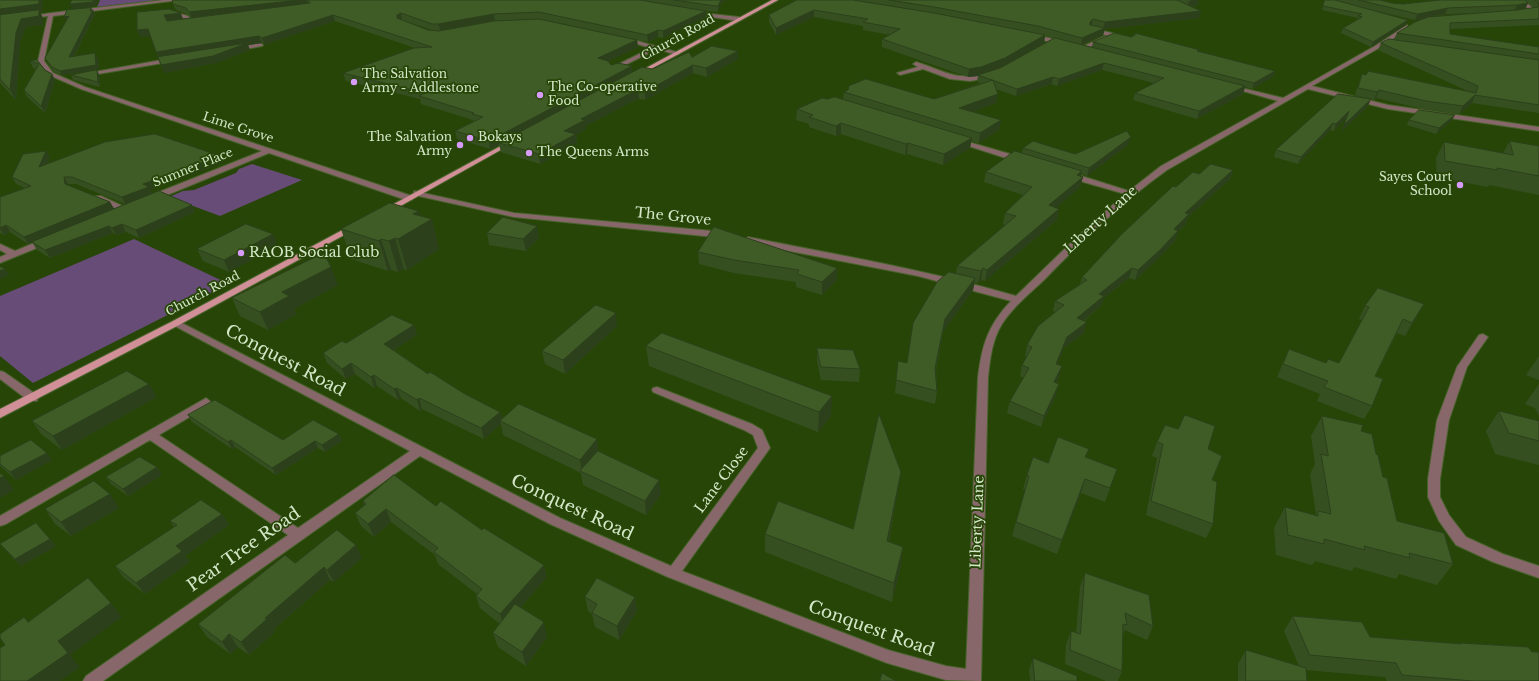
<!DOCTYPE html>
<html>
<head>
<meta charset="utf-8">
<style>
	body { margin:0 }
	canvas { display:block; background:#274507 }
</style>
</head>
<body>
<canvas width="1539" height="681"></canvas>
<script>
const g = document.querySelector('canvas').getContext('2d');
g.lineJoin = 'round';
function fill(path, color) { g.fillStyle = color; g.fill(path, 'evenodd'); }
function stroke(path, color, width, dash) { g.strokeStyle = color; g.lineWidth = width; g.lineCap = dash ? 'butt' : 'round'; g.setLineDash(dash || []); g.stroke(path); }
function label(font, color, halo, rows, align = 'center') {
  g.font = font + ' "Libre Baskerville",serif'; g.lineWidth = 3.5; g.setLineDash([]); g.textBaseline = 'middle'; g.strokeStyle = halo; g.fillStyle = color; for (const [text, x, y, turn = 0] of rows) {
    g.save(); g.translate(x, y); g.rotate((+turn || 0) * Math.PI / 180); g.textAlign = isNaN(turn) ? turn : align; if (halo) g.strokeText(text, 0, 0); g.fillText(text, 0, 0); g.restore();
  }
}
fill(new Path2D(`
	M100,0H161L97,7Z
	M252,164L302,180L220,216L169,197L183,191L194,190L236,173L239,169Z
	M134,239L229,284L33,383L0,356V296Z`), '#674c77');
const minor = new Path2D(`
	M164,0H179L53,16L44,61L53,73L85,87L412,196V200H406L269,153L155,200H149V196L262,151L81,89L49,75L38,61L48,16L28,19L25,17L51,13Z
	M1518,0H1523L1534,9L1531,13L1520,14V12L1529,9Z
	M170,11L188,16L192,21L187,22L184,18L168,13Z
	M693,12L739,17L742,19L739,21L691,14Z
	M1407,25L1409,28L1379,48L1312,86L1388,105L1539,127V131L1388,109L1308,89L1167,170C1122,202 1083,240 1044,280C1029,294 1013,307 1002,324C992,340 990,359 988,377L981,681L946,680L887,663L668,577L550,524L420,456L103,681H83L86,676L288,535L150,440L6,524L0,526V516L206,398L211,402L210,405L159,435L298,528L410,451L173,325L171,323L176,320L560,518L671,566L758,448L753,435L744,430L653,392L652,390L653,388L657,387L752,424L762,430L770,448L682,571L888,650L946,666L966,669L978,377C982,345 988,325 1011,301L918,276L748,243L744,240L748,237C838,255 928,270 1016,296L1079,235L1125,194L1066,177V173H1072L1129,191L1161,166L1278,101L1229,87V85L1283,98L1375,46Z
	M1092,28L1127,37L1128,38L1125,40L1090,31V29Z
	M1032,34L1065,42L1066,43L1063,45L1030,37V35Z
	M1105,36L1108,38L1107,39L1085,49L1080,48Z
	M623,38H627L680,53L677,55L657,49L615,70H611V68L651,48L623,40Z
	M260,43L263,45L262,46L236,51L233,49Z
	M173,58L176,60L175,61L86,76L83,74Z
	M916,62C949,72 954,82 990,72L993,74L982,79L970,81L950,79L923,69L900,75L897,73L918,67L913,64Z
	M958,139L1024,158L1025,160L1018,162L956,142V140Z
	M414,191L514,213L724,232L728,235L724,238L514,217L414,195Z
	M95,196H101L129,209L125,211H122L95,200Z
	M46,238L50,241L49,243L0,263V257L7,254L0,250V244L15,251Z
	M1483,334L1488,337L1467,367L1449,420L1440,479V497L1449,515L1466,537L1503,554L1539,566V578L1493,562L1456,545L1439,521L1428,497V479L1437,420L1457,367L1479,335Z
	M0,371L4,372L37,395L38,398L37,401H29L0,379Z`);
const major = new Path2D(`
	M772,0H778L640,75L635,74Z
	M510,141L515,142L388,213H382L381,211Z
	M350,226H356L357,228L179,325L0,418V409L173,321Z`);
stroke(minor, '#46622a', 2);
stroke(major, '#46622a', 2);
fill(minor, '#87676a');
fill(major, '#d19097');
fill(new Path2D(`
	M0,0L43,12H40L43,18V25L26,27L20,42L16,100L0,83Z
	M173,0H727L722,2L718,12L705,11L706,17L663,38L658,37L648,42L540,19L495,21L440,30L637,40L638,47L608,61L611,65L632,72L652,69L692,57L738,51V59L707,77L693,73L645,100L639,99L633,101L586,126V129L576,135L577,144L540,164L501,152L499,145L490,149L457,139L455,131L474,122L473,120L421,104L420,99L346,81L343,73L415,48L335,21L264,45L262,43L248,45L250,50L216,63L164,73L150,36L140,37L137,30L183,19L191,18L189,15L176,10L173,4ZM402,20L432,30H428Z
	M797,0H1199L1198,5L1192,6L1201,11L1199,18L1105,29L1103,35L1082,45L1092,47L1093,42L1131,37L1135,35V33L1199,52L1275,71L1273,77L1252,89L1245,87L1243,94L1197,119L1133,100L1135,93L1154,83L1102,70L1057,86L1052,84L1016,96L996,89V103L973,112L1001,120L999,130L979,143L971,141L970,148L943,165L907,154L905,155L841,134L836,136L809,127V124L796,120L797,109L827,99H843L844,92L934,99L981,83L977,82L978,76L968,77L882,47V39L891,35L863,30V26L814,17L776,35L769,22V15ZM1045,36L1054,38L1007,64L1044,43Z
	M1325,0H1380L1392,3L1403,4L1440,0H1539V25L1450,29V34L1539,47V113L1472,103L1459,114L1423,109L1376,98L1374,100L1355,95L1362,74L1470,92L1378,50L1381,43L1394,39L1397,33L1423,19L1415,20L1363,8L1406,25L1371,47L1341,33L1343,28L1357,20L1358,18L1322,10ZM1528,3L1533,8L1525,9ZM1480,13L1435,16L1445,14Z
	M92,10L95,14L74,57L95,53L98,58L99,69L62,75L54,72L47,62L45,58Z
	M37,60L45,70L52,74L55,80L45,113L27,97L24,90L36,69L33,68L30,61Z
	M97,70L99,75L100,87L73,80L71,75Z
	M1368,106L1341,132L1347,117L1334,131L1330,130L1298,164L1274,157L1276,150Z
	M1409,120H1452L1436,134L1407,125Z
	M1510,141L1539,147V195L1489,185L1488,187L1437,177L1436,158L1444,142L1503,153Z
	M1128,145L1087,176L1081,174V176L1083,177L1080,187L1056,208L1059,209L1057,220L985,281L981,280L978,283L975,282L973,290L943,332L936,370L937,391L935,404L895,393L898,361L907,363L956,273L957,266L1005,225L1003,224L1005,213L1023,195L984,182L986,172L1022,153L1023,148L1075,154Z
	M46,151L50,157L47,164L223,163L150,190L152,194L195,212L139,238L126,232L116,235L113,233L50,258L37,250L32,242L28,244L10,232L4,235L0,233V197L25,188L16,184L12,177ZM68,184H76L125,204L114,209L110,202L68,185Z
	M1233,170L1230,179L1188,217L1186,224L1178,232L1175,241L1157,260L1135,280L1129,278L1104,298L1101,306L1084,321V333L1064,348L1057,365L1062,366L1059,377L1056,383L1059,384L1056,395L1041,427L1007,413L1010,401L1024,378L1020,376L1022,365L1027,357L1025,356L1027,345L1055,312L1053,311L1055,301L1080,284L1082,277L1176,187L1199,174Z
	M420,216L439,249L407,270L404,269L398,272L391,270L388,271L351,259L341,229Z
	M487,233L539,238L526,251L489,245Z
	M278,246L229,272L203,261L197,249Z
	M698,252L837,268V280L822,295L796,287V282L734,273L699,264Z
	M338,285L294,309L297,314L268,330L240,316L232,298Z
	M1365,306L1417,317L1405,336L1397,333L1375,376L1372,406L1364,419L1317,401L1320,394L1277,377L1289,349L1326,363H1339L1362,320L1359,319Z
	M414,325L417,335L394,350L428,374L465,394L500,412L502,419L598,451L661,494L646,515L583,485L581,473L503,435L501,424L484,439L422,409L420,411L401,398L398,400L377,386L374,388L355,374L346,379L327,363L323,353Z
	M617,326L565,374L545,364L542,351Z
	M646,346L831,416L818,432L649,366Z
	M817,348L860,369L859,382L821,380L817,361Z
	M1539,356V380L1526,375Z
	M1539,384V416L1535,408L1525,404Z
	M157,397L62,450L41,434L32,421Z
	M1499,411L1539,421V465L1495,454L1486,431Z
	M188,415L283,440L339,434L342,441L325,452L318,448L276,475L235,447L232,449L192,422Z
	M1322,416L1361,431L1376,454L1397,521L1453,564L1437,585L1399,574L1396,579L1354,567L1352,571L1315,561L1312,565L1276,555L1274,528L1285,507L1315,515L1316,514L1310,474L1315,464L1311,436Z
	M1178,429L1208,449L1212,480L1213,524L1206,538L1146,515L1157,458L1152,456L1157,442Z
	M0,456L52,460L16,480L0,466Z
	M1086,457L1117,469L1105,502L1081,493L1057,554L1012,536L1025,490L1023,489L1027,475L1048,463Z
	M162,475L128,496L111,484L106,477Z
	M898,490L889,541L901,565L892,602L765,552V534L853,529Z
	M363,501L436,506L547,577L520,608L547,637L526,666L498,647L493,633L500,624L480,608L476,596L477,594L438,564L435,555L391,522L374,537L361,526L355,513L364,505Z
	M119,508L71,536L55,524L45,509Z
	M222,514L229,525L185,556L190,562L145,594L124,578L115,566L174,527L170,521Z
	M0,544L56,546L21,566L6,551Z
	M362,558L334,582L330,580L273,630L275,632L249,655L238,647L230,654L207,637L198,624L295,563Z
	M1085,573L1153,626L1147,640L1125,630L1123,635L1122,671L1118,681H1106L1065,664L1066,645L1071,631L1076,633L1080,587Z
	M585,597H635L637,611L619,640L595,627L592,614L588,611Z
	M1293,616L1370,637L1460,644L1461,643L1539,681H1387L1385,677L1306,670L1307,681H1238V664L1246,650L1299,666L1284,631Z
	M1033,658L1077,681H1030L1029,670Z`), '#364f21');
fill(new Path2D(`
	M39,0H42L43,12H40L43,18V25L26,27L20,42L16,100L10,90L0,18V9Z
	M94,0H98L95,6L72,9L70,4Z
	M300,0H307L309,6L192,18L189,12Z
	M721,0H727L722,2L718,12V6Z
	M1192,0H1199L1198,5L1187,8L1189,1Z
	M1528,3L1525,9L1514,12L1517,5Z
	M91,8L93,12V10L95,14L71,62L69,57Z
	M1448,8L1445,14L1415,20L1418,14Z
	M814,10V17L776,35V28Z
	M706,11V17L663,38V31Z
	M1201,11L1199,18L1105,29L1103,35L1081,45L1082,38L1103,29L1105,22Z
	M181,13L183,20L167,22L164,15Z
	M401,13L402,20L398,22L397,15Z
	M494,14L495,21L440,30L438,24Z
	M333,15L335,21L264,45L262,38Z
	M69,16L66,21L64,17Z
	M1093,19L1091,27L1088,29L1090,22Z
	M1408,20L1406,25L1371,47L1373,42Z
	M148,29L151,36L140,37L137,30Z
	M658,30V37L648,42L647,35Z
	M1045,35L1044,43L1004,66L980,75H978V76L968,77L969,69Z
	M259,36L262,43L248,45L250,50L216,63L164,73L156,52Z
	M637,40L638,47L599,66L598,58Z
	M738,51V59L707,77L706,68Z
	M95,53L98,58L99,69L62,75L60,71Z
	M1104,63L1102,70L1057,86L1059,79Z
	M693,65V73L645,100V92Z
	M632,66V73L499,143V145L490,149L489,141Z
	M97,70L99,75L100,87L98,82Z
	M1275,71L1273,77L1252,89L1254,83Z
	M52,74L55,80L45,113L41,106Z
	M1053,77L1052,84L1016,96L1017,89Z
	M1245,86L1243,94L1197,119L1199,111Z
	M638,90L639,99L633,101L586,126V129L576,135L577,144L540,164L539,154L564,131L581,119L633,92Z
	M1379,90L1376,98L1374,100L1377,92Z
	M998,94L996,103L958,118L959,108Z
	M1475,95L1472,103L1459,114L1463,106Z
	M1371,99L1368,106L1341,132L1344,125Z
	M1349,111L1347,117L1334,131L1336,124Z
	M1455,115L1452,120L1436,134L1439,128Z
	M1001,120L999,130L979,143L980,133Z
	M841,123V134L836,136V126Z
	M1333,123L1330,130L1298,164L1301,157Z
	M1131,137L1128,145L1087,176L1089,168Z
	M972,138L970,148L943,165L944,154Z
	M908,143L907,154L905,155L906,144Z
	M46,151L50,157L43,174L39,167Z
	M221,156L223,163L150,190L152,194L125,204L122,197L143,184Z
	M1233,170L1230,179L1188,217L1186,224L1178,232L1175,241L1157,260L1135,280L1138,270L1174,229L1185,213Z
	M1082,171L1080,179L1083,177L1080,187L1046,217L1049,205L1077,175Z
	M64,177L68,184V190L65,184Z
	M110,202L114,209L28,244L24,237Z
	M192,205L195,212L139,238L136,230Z
	M1059,209L1057,220L985,281L987,270Z
	M419,211L422,224L432,219L439,249L407,270L398,239L413,214Z
	M122,224L126,232L116,235L112,228Z
	M6,225L10,232L4,235L0,228Z
	M109,226L113,233L50,258L45,250Z
	M537,226L539,238L526,251L523,239Z
	M273,234L278,246L229,272L224,260Z
	M395,238L404,269L398,272L389,241Z
	M381,239L391,270L388,271L379,241Z
	M331,267L338,285L294,309L297,314L268,330L260,312L282,292Z
	M837,268V280L822,295V282Z
	M983,268L981,280L978,283L981,271Z
	M1132,268L1129,278L1104,298L1101,306L1074,328L1077,318L1099,294Z
	M5,269L9,275L0,279V271Z
	M975,278L973,290L943,332L933,382L945,319Z
	M1424,304L1417,317L1405,336L1412,323Z
	M616,313L617,326L565,374L563,360Z
	M1087,322L1084,333L1064,348L1053,375L1056,364L1067,337Z
	M414,325L417,335L388,354L384,344Z
	M351,363L355,374L346,379L342,369Z
	M1062,366L1059,377L1051,393L1054,382Z
	M374,375L377,386L374,388L371,377Z
	M149,384L157,397L62,450L53,436Z
	M1059,384L1056,395L1041,427L1044,416Z
	M397,388L401,398L398,400L394,389Z
	M832,396L831,416L818,432L819,412Z
	M419,398L422,409L420,411L417,400Z
	M500,412L503,422L500,421L501,424L484,439L481,428Z
	M339,434L342,441L325,452L322,445Z
	M597,439L599,453L582,472L580,460Z
	M231,440L235,447L232,449L228,442Z
	M315,441L318,448L276,475L272,468Z
	M47,453L52,460L16,480L10,472Z
	M157,467L162,475L128,496L123,489Z
	M901,472L898,490L885,559L887,541Z
	M4,476L14,490L0,498V478Z
	M1085,479L1081,493L1057,554L1062,540Z
	M659,480L661,494L646,515L645,501Z
	M110,494L119,508L71,536L61,522Z
	M386,509L391,522L374,537L368,524Z
	M222,514L229,525L185,556L190,562L145,594L136,583L176,546Z
	M50,539L56,546L21,566L15,559Z
	M356,545L362,558L334,582L327,570Z
	M903,547L901,565L892,602L894,583Z
	M544,565L547,577L504,626L500,614Z
	M324,567L330,580L273,630L275,632L249,655L241,642L265,618Z
	M635,597L637,611L619,640L617,626Z
	M111,603L122,617L70,655L80,667L60,681H27L58,641Z
	M544,622L547,637L526,666L522,652Z
	M229,634L238,647L230,654L222,642Z`), '#2c401b');
const building = new Path2D(`
	M0,0H39V4L0,9Z
	M72,0H94L93,2L70,4Z
	M173,0H300L189,12L186,8L173,4Z
	M308,0H640L706,11L663,31L658,30L647,35L539,12L494,14L438,24H432L401,13L397,15V18L428,30L439,31L494,21L539,19L637,40L598,58L608,61L611,65L618,63L632,66L489,141L455,131L483,117L472,114L474,113L419,96L425,93L343,73L414,48L432,47L333,15L262,38L259,36L156,52L148,29L137,30V12L169,9L181,13L164,15L167,21L310,3Z
	M674,0H721L718,6Z
	M797,0H853L934,13L1045,35L1005,58L981,67L969,69L882,39L900,29L863,22L868,19L814,10L776,28L769,15Z
	M889,0H1177L1201,11L1105,22L1093,19L1090,22V25L1105,28L1082,38L1038,26L934,7Z
	M1325,0H1335L1408,20L1373,42L1343,28L1362,17L1358,16L1362,14L1323,6Z
	M1359,0H1380L1392,3L1403,4L1440,0H1525L1528,3L1517,5L1448,8L1418,14Z
	M1535,0H1539V19L1450,23V34L1539,47V54L1397,33L1415,22L1428,17L1517,10L1538,7L1539,4Z
	M91,8L90,11L93,10L69,57L95,53L96,65L60,71L52,67L45,58L69,16L64,17L67,10Z
	M39,10V16L21,19L16,33L10,90L0,79V15Z
	M1115,33L1131,37L1135,35V33L1200,50L1197,51L1275,71L1254,83L1093,42Z
	M1055,38L1245,86L1199,111L1135,93L1164,78L1104,63L1059,79L1053,77L1017,89L978,75L1000,68Z
	M1389,39L1539,60V105L1475,95L1463,106L1426,101L1379,90L1377,92L1358,88L1362,74L1366,75L1368,71L1476,93L1478,86L1381,43Z
	M247,43L213,56L161,65L158,57Z
	M712,46L738,51L706,68L693,65L645,92L638,90L633,92L581,119L585,120L564,131L576,134L539,154L499,143L642,67L652,69L689,52L692,57Z
	M37,60L45,70L52,74L41,106L24,90L39,64L30,61Z
	M97,70L98,82L71,75Z
	M866,79L934,99L993,80L998,94L959,108L1001,120L980,133L844,92L848,90L849,86Z
	M1338,94L1371,99L1344,125L1349,111L1336,124L1333,123L1301,157L1276,150Z
	M835,97L972,138L944,154L908,143L906,144L841,123L836,126L809,117L813,115L797,109L822,98L827,99Z
	M1419,110L1455,115L1439,128L1409,120Z
	M1127,131L1131,137L1089,168L1023,148L1033,141L1075,154Z
	M155,134L221,156L143,184L149,187L122,197L72,177H64L65,184L110,202L24,237L6,225L0,228V197L31,186L12,177L23,154L46,151L39,167L105,142Z
	M1510,141L1539,146V176L1497,168V170L1445,161L1444,142L1513,155Z
	M1015,151L1082,171L1077,175L1083,177L1049,205L1059,209L987,270L983,268L981,271L957,266L1016,216L1005,213L1032,187L986,172Z
	M1211,164L1233,170L1185,213L1189,214L1174,229L1178,231L1160,250L1138,270L1132,268L1099,294L1104,296L1077,318L1087,322L1067,337L1056,364L1062,366L1054,382L1059,384L1044,416L1010,401L1029,368L1022,365L1032,347L1027,345L1038,326L1064,305L1055,301L1087,280L1082,277L1122,234L1173,186L1176,187L1193,172L1199,174Z
	M159,191L192,205L136,230L122,224L112,228L109,226L45,250L32,242Z
	M390,203L419,211L413,214L432,219L398,239L395,238L389,241L381,239L379,241L341,229Z
	M503,217L537,226L523,239L487,233Z
	M246,224L273,234L224,260L197,249Z
	M714,227L837,268L822,282L797,274L799,270L734,260L698,252Z
	M324,253L331,267L282,292L289,296L260,312L232,298Z
	M0,266L5,269L0,271Z
	M949,272L975,278L945,319L935,368L937,391L896,380L898,361L907,363L913,323L937,282Z
	M1378,288L1424,304L1412,323L1403,319L1375,376L1383,379L1372,406L1324,387L1328,381L1283,364L1289,349L1326,363L1328,359L1339,363L1369,307L1365,306Z
	M596,305L616,313L563,360L542,351Z
	M392,315L414,325L384,344L428,374L430,372L465,394L500,412L481,428L419,398L417,400L397,388L394,389L374,375L371,377L351,363L342,369L323,353L342,341L346,343Z
	M662,333L832,396L819,412L646,346Z
	M817,348L853,350L860,369L821,367Z
	M127,371L149,384L53,436L32,421Z
	M215,400L283,440L313,420L339,434L322,445L315,441L272,468L231,440L228,442L188,415Z
	M519,404L597,439L580,460L500,421Z
	M1499,411L1539,421V441L1509,433Z
	M879,414L901,472L887,541L903,547L894,583L765,534L778,501L853,529Z
	M1185,415L1215,426L1208,449L1222,456L1212,480L1217,482L1213,524L1151,501L1163,444L1157,442L1165,425L1178,429Z
	M1322,416L1363,425L1361,431L1372,434L1376,454L1378,455L1383,477L1387,478L1397,521L1444,533L1453,564L1409,553L1410,558L1364,546L1365,550L1324,539V544L1288,535L1285,507L1318,516V511L1331,514L1321,454L1328,456Z
	M1058,437L1089,449L1085,457L1117,469L1110,488L1085,479L1062,540L1016,522L1029,476L1027,475L1033,457L1048,463Z
	M31,440L47,453L10,472L0,464V456Z
	M598,451L659,480L645,501L580,471Z
	M140,457L157,467L123,489L106,477Z
	M0,473L4,476L0,478Z
	M394,475L436,506L441,501L482,530L484,528L544,565L500,614L476,596L482,589L434,552L438,548L386,509L368,524L355,513L366,504L363,501Z
	M94,481L110,494L61,522L45,509Z
	M201,500L222,514L176,546L182,551L136,583L115,566L177,525L170,521Z
	M36,523L50,539L15,559L0,544Z
	M337,530L356,545L327,570L324,567L265,618L267,619L241,642L229,634L222,642L198,624L285,555L295,563Z
	M1085,573L1149,595L1153,626L1125,613L1127,625L1123,624L1122,671L1070,650L1071,631L1080,634Z
	M88,578L111,603L58,641L68,653L27,681H0V648L5,645L0,638V634L24,617L28,622Z
	M597,578L635,597L617,626L592,613L597,604L585,597Z
	M515,604L544,622L522,652L493,633Z
	M1293,616L1362,622L1370,637L1462,644L1461,643L1528,647L1532,652H1539V681H1473L1402,675L1396,663L1310,655Z
	M1246,650L1306,668L1307,681H1246Z
	M1033,658L1077,676V681H1035Z
	M882,673L896,681H880Z`);
fill(building, '#3f5c26');
stroke(building, '#2c401b', 1);
for (const [x, y, r, color] of [
	[354,82,4,"#d79bf9"],
	[540,95,4,"#d79bf9"],
	[470,138,4,"#d79bf9"],
	[460,145,4,"#d79bf9"],
	[529,153,4,"#d79bf9"],
	[1460,185,4,"#d79bf9"],
	[241,253,4,"#d79bf9"]
]) { const dot = new Path2D(); dot.arc(x, y, r, 0, 2 * Math.PI); g.fillStyle = color; g.fill(dot); stroke(dot, '#274507', 1.5); }
label('12px', '#d4e7c8', '#274507', [
	["Church Road",678,38,-29],
	["Lime Grove",238,128,18],
	["Sumner Place",193,168,-22],
	["Church Road",203,294,-28]
]);
label('12px', '#d4e7c8', '#274507', [
	["The Salvation",362,75],
	["Army - Addlestone",362,89],
	["The Co-operative",548,88],
	["Food",548,102],
	["The Salvation",452,138,"right"],
	["Army",452,152,"right"],
	["Bokays",478,138],
	["The Queens Arms",537,153],
	["Sayes Court",1452,178,"right"],
	["School",1452,192,"right"]
], 'left');
label('14px', '#d4e7c8', '#274507', [
	["The Grove",673,217,6],
	["Liberty Lane",1101,220,-42],
	["Lane Close",722,480,-53],
	["Liberty Lane",978,522,-88]
]);
label('14px', '#d4e7c8', '#274507', [
	["RAOB Social Club",249,253]
], 'left');
label('17px', '#d4e7c8', '#274507', [
	["Conquest Road",285,361,28],
	["Conquest Road",572,508,25],
	["Pear Tree Road",244,550,-35],
	["Conquest Road",871,629,20]
]);
</script>
</body>
</html>
